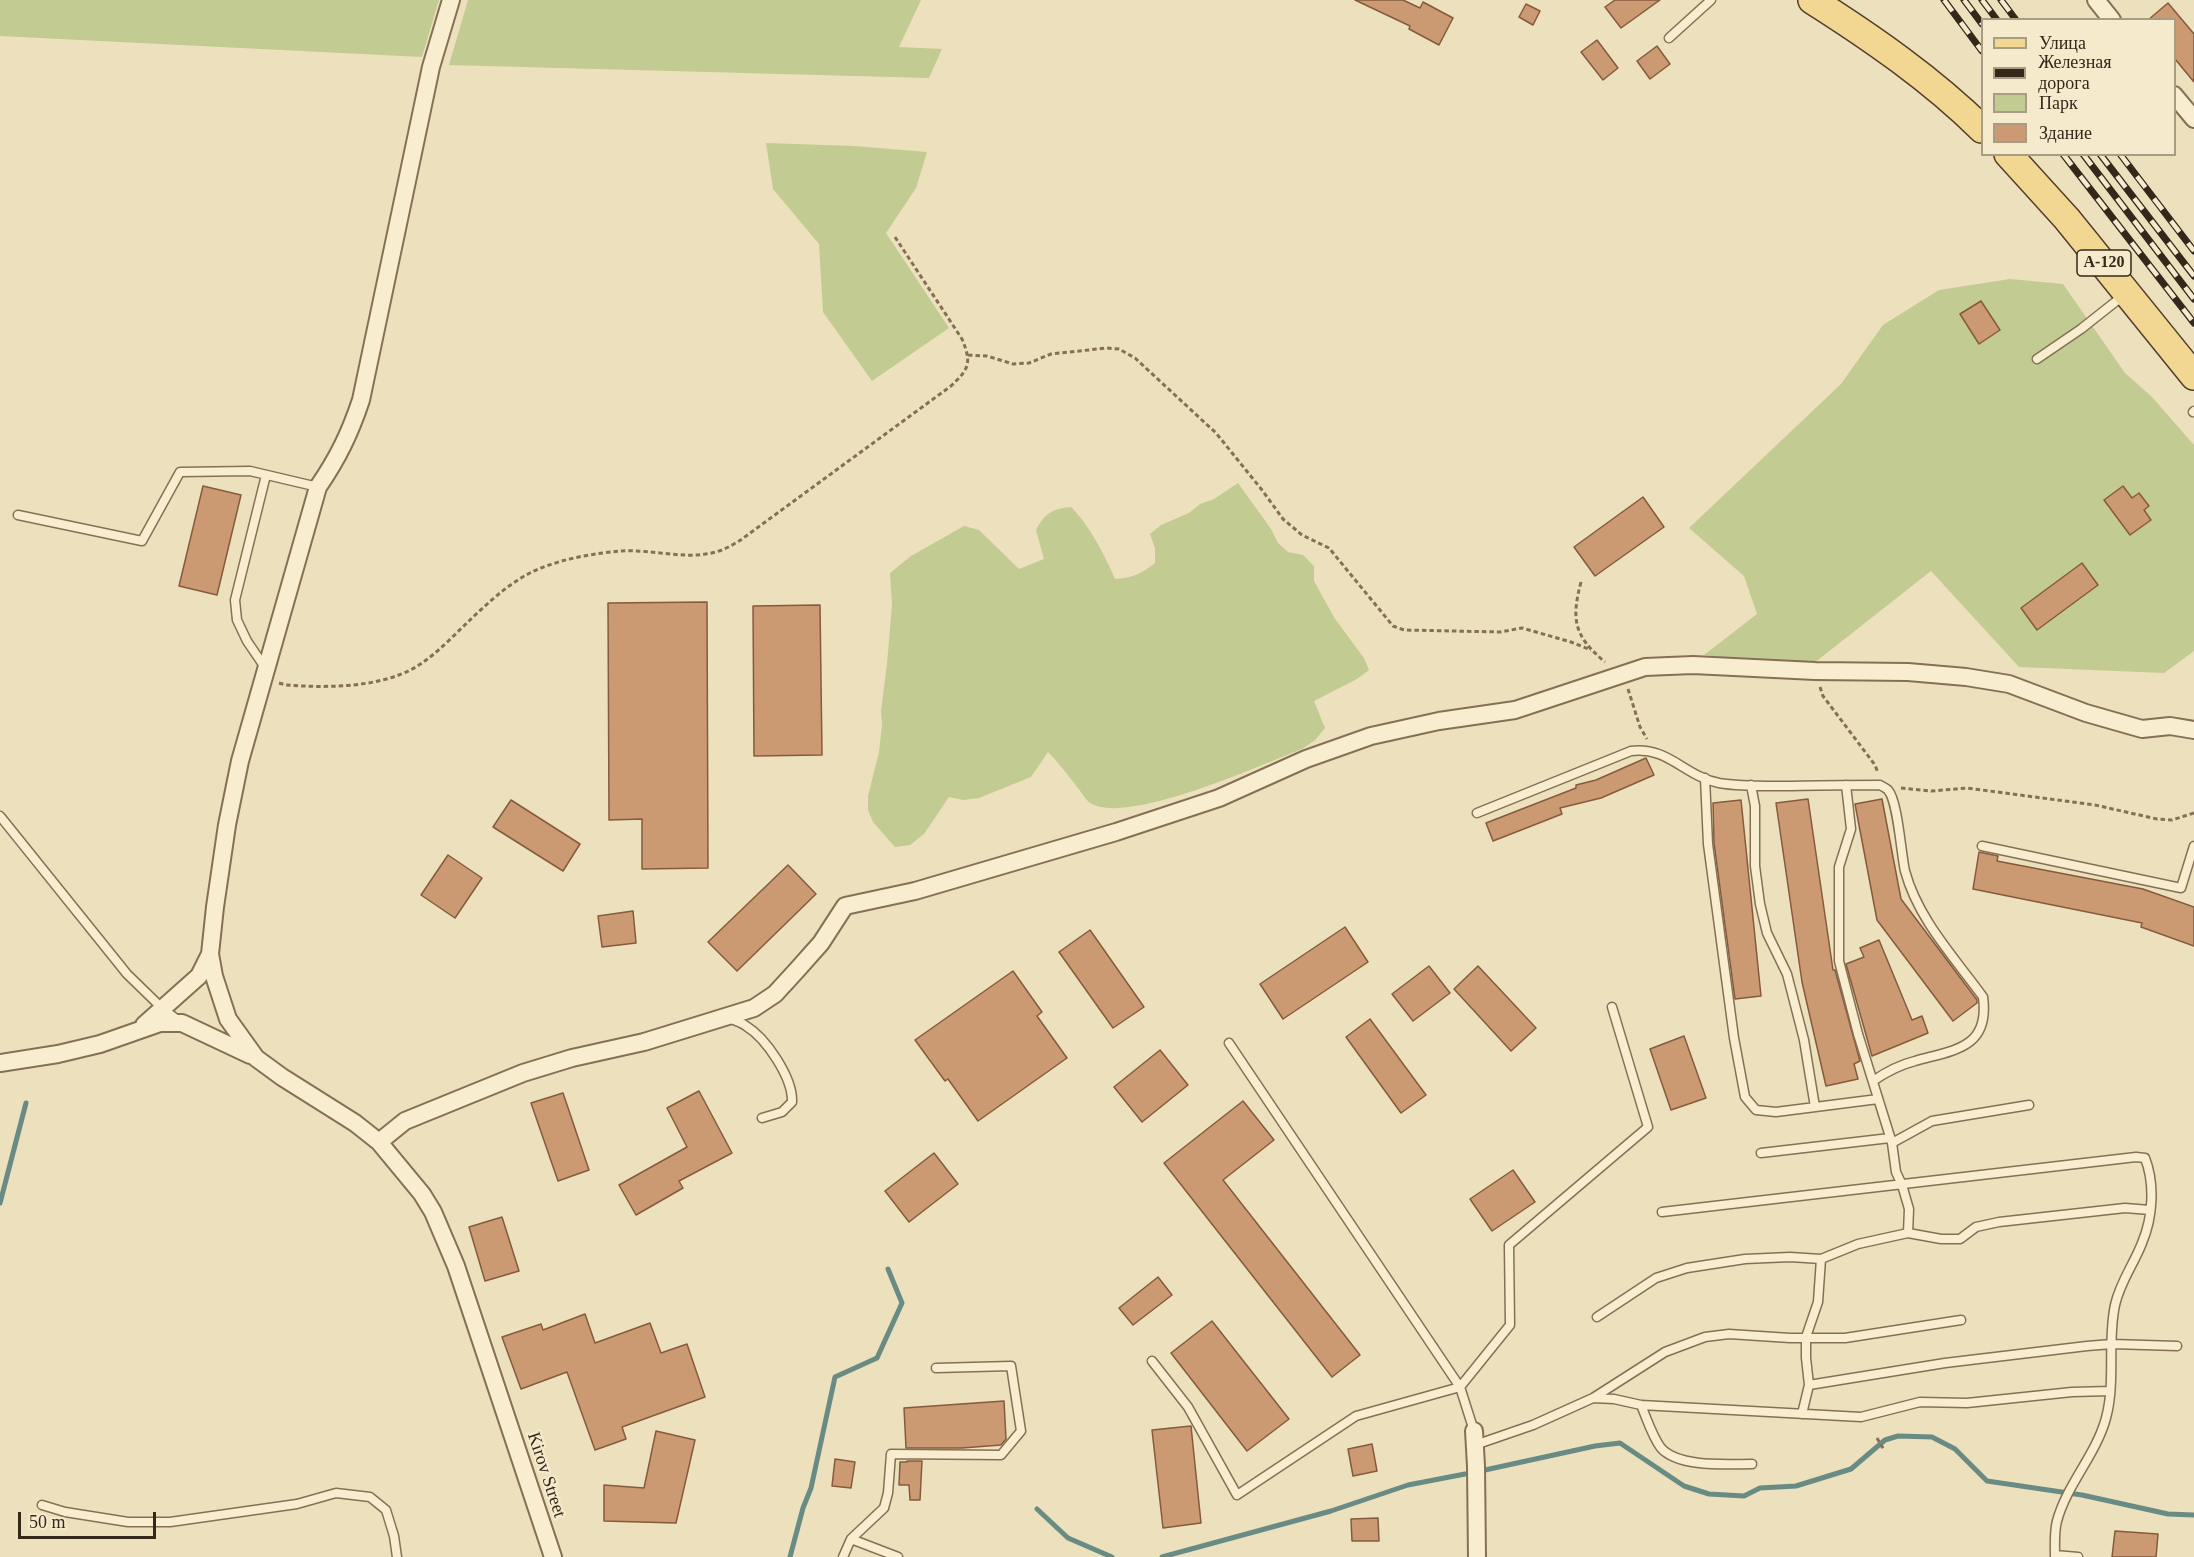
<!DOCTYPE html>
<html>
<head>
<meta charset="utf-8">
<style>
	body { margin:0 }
	#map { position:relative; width:2194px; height:1557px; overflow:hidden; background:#ede0bd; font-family:"Times New Roman",serif }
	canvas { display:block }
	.legend { position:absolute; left:1981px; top:18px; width:195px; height:138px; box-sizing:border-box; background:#f5eacc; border:2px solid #a89c85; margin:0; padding:8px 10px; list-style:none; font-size:18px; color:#34281b }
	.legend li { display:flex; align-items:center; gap:12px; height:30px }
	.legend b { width:30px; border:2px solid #a89c85 }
	.scale { position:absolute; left:18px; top:1512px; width:138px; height:27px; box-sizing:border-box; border:3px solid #34281b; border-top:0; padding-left:8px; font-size:18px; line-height:21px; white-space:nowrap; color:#34281b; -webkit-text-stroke:4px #f5eacc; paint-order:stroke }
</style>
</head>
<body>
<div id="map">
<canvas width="2194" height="1557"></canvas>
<ul class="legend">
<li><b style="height:8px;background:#f2d793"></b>Улица</li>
<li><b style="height:8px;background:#34281b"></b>Железная дорога</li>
<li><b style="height:16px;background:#c2cb91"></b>Парк</li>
<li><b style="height:16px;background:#cc9a72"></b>Здание</li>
</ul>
<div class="scale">50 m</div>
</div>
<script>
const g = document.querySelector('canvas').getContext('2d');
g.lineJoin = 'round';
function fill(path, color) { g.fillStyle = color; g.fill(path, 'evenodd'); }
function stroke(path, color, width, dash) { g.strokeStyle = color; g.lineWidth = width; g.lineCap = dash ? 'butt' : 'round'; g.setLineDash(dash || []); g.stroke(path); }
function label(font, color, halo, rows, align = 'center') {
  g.font = font + ' "Times New Roman",serif'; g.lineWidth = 4.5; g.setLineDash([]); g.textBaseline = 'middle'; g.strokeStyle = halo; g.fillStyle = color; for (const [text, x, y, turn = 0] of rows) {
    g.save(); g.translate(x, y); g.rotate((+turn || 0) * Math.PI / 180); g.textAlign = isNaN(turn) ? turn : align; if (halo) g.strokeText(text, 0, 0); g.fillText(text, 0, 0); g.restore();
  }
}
fill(new Path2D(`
	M0,0H439L422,57L0,36Z
	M468,0H921L899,47L942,49L929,78L449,65Z
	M766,143L854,146L927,152L916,188L886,233L949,328L872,381L823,312L819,244L773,189Z
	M2010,279L2063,284L2125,373L2152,397L2194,445V651L2164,673L2019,667L1931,571L1809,667L1704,655L1757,614L1744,576L1689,528L1841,384L1883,325L1939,290Z
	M1238,483L1271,529L1278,543L1288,552L1303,555L1314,566V581L1335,619L1364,658L1369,670L1357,679L1314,701L1325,728L1315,740L1302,749C1263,764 1122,828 1089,802C1084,798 1081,791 1077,787C1068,775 1059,763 1048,752L1031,777L979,798L963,800L949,797L924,834L910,845L895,847L873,822L868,810V796L879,752L882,725L881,711L887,664L892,605L890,573L911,556L964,526L979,530L1019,569L1044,559L1036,530C1045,513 1052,509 1071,507C1089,525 1105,555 1115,579C1132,578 1143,573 1155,563V548L1150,534L1161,525L1189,513L1200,504L1214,499Z`), '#c2cb91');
stroke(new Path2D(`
	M0,1203L26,1103
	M1485,1470L1595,1446L1620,1443L1684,1486L1709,1494L1744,1496L1760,1488L1796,1486L1851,1469L1885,1440L1898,1436L1932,1437L1955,1449L1987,1481L2082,1495L2168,1514L2194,1515
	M1037,1509L1068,1538L1112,1557
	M790,1557L803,1508L811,1488L835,1377L877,1358L902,1303L888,1269
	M1162,1557L1331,1511L1408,1485L1465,1474`), '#688b84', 5);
const building = new Path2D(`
	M1355,0H1403L1420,8L1423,2L1453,18L1439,45L1409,29L1410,26Z
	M1615,0H1660L1621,28L1605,7Z
	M2168,3L2194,34V82L2175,59V20H2148Z
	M1526,4L1540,11L1533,25L1519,17Z
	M1597,40L1618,68L1603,80L1581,52Z
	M1657,46L1670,64L1650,79L1637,61Z
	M1981,301L2000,330L1979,344L1960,314Z
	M203,486L241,495L217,595L179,586Z
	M2123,486L2132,498L2139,493L2149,506L2144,510L2151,520L2130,535L2104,500Z
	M1643,497L1664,527L1595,576L1574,547Z
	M2082,563L2098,585L2037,630L2021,608Z
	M707,602L708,868L642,869V819L609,820L608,603Z
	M820,605L822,755L754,756L753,606Z
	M1646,758L1654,775L1601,798L1560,808L1562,814L1493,841L1486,823L1576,788V785L1596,780Z
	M1808,799L1833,970H1835L1860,1061L1854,1064L1858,1079L1826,1086L1802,982L1776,803Z
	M1882,799L1901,899L1977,1000V1003L1953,1021L1877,920L1855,804Z
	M511,800L580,844L563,871L493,827Z
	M1741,800L1761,996L1735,999L1714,843L1713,803Z
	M1979,852L1998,856L1997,861L2143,889L2194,907V946L2141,927L2142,923L1973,889Z
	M448,855L482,878L455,918L421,895Z
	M788,865L816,894L737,971L708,942Z
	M633,911L636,943L602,947L598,916Z
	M1345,927L1368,962L1283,1019L1260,984Z
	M1090,930L1144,1007L1113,1028L1059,952Z
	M1879,940L1912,1020L1922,1016L1928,1033L1872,1056L1846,964L1864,957L1860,948Z
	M1429,966L1450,993L1413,1021L1392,994Z
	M1478,966L1536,1028L1511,1051L1454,989Z
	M1013,971L1042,1012L1037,1016L1067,1058L978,1121L948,1079L945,1081L915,1040Z
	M1370,1019L1426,1095L1401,1113L1346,1037Z
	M1684,1036L1706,1098L1671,1110L1650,1049Z
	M1160,1050L1188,1085L1142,1122L1114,1087Z
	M699,1091L732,1153L679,1181L683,1188L636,1215L619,1185L687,1147L667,1108Z
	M563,1093L589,1170L558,1181L531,1103Z
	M1243,1101L1274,1140L1223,1180L1360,1355L1332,1377L1164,1163Z
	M934,1153L958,1184L909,1222L885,1191Z
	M1513,1170L1535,1202L1492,1231L1470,1199Z
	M502,1217L519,1271L485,1281L469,1227Z
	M1158,1277L1172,1295L1133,1325L1119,1308Z
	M585,1314L595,1343L650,1323L661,1353L687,1344L705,1397L622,1427L626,1439L595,1450L567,1372L521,1389L502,1337L541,1324L543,1330Z
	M1212,1321L1289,1419L1247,1451L1171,1353Z
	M1004,1401L1006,1439L1001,1445L962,1448H906L904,1408Z
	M1191,1426L1201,1523L1163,1528L1152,1430Z
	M656,1431L695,1440L676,1523L604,1521V1485L644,1488Z
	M1372,1444L1377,1471L1353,1476L1348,1449Z
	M835,1459L855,1462L851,1488L832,1486Z
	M907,1461H922L920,1500H910L909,1485H899L900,1462H907Z
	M1378,1518L1379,1541H1352L1351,1519Z
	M2115,1531L2158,1534L2156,1557H2112Z`);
fill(building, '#cc9a72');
stroke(building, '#845b3c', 1.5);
const service = new Path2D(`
	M1669,38L1711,0
	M2037,359L2081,329L2124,295
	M2193,412L2194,411
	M18,515L142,541L180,472L250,471L318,487
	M266,669L247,641L237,620L235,600L266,475
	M1705,778L1708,844L1734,1038L1745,1097L1756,1110L1776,1112L1878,1099
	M1751,785L1755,806V866L1760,904L1767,933L1787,974L1804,1040L1815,1107
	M1846,785L1851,829L1839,867V961L1858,1034L1892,1143L1896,1172L1902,1185L1909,1209L1908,1233
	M1477,813L1631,751C1668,746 1684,776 1719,783C1743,787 1769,786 1793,786C1822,785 1851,785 1880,785C1883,787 1886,788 1888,790C1898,801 1901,854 1905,871C1918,919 1954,957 1983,997C1990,1049 1953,1050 1915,1061C1899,1065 1886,1072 1873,1081
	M0,816L127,974L163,1009L179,1021
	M1982,846L2181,888L2194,846
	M728,1018C734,1020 741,1022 746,1026C766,1038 793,1078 792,1102L782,1112L762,1118
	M1892,1143L1932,1121L2029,1105
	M1761,1153L1890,1138
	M1662,1212L2136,1157L2145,1158C2155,1184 2153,1217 2142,1243C2134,1264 2120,1282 2115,1305C2107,1342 2116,1381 2106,1418C2096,1455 2067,1484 2057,1521C2054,1532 2055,1545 2055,1557
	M1597,1317L1656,1278L1687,1268L1745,1259L1790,1257L1821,1259L1858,1244L1908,1233L1941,1239H1960L1976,1227L1999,1222L2125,1208L2150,1210
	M1152,1361L1188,1407L1237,1495L1356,1416L1460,1387L1229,1043
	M1809,1385L1945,1363L2087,1346L2112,1344L2177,1346
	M1593,1398L1614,1399L1641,1405L1861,1417L1920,1402L1967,1403L2072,1392L2110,1391
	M1641,1405C1647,1419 1652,1436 1661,1448C1679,1468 1728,1464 1752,1464
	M1802,1414L1809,1385L1806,1358V1337L1818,1302L1821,1259
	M1474,1431L1460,1387L1510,1325L1509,1245L1648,1127L1612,1007
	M1475,1445L1533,1425L1593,1398L1665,1352L1705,1337L1729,1334L1790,1338H1845L1961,1320
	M42,1505L65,1512L128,1522H170L297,1504L336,1493L370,1497L386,1510L394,1536L397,1557
	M851,1539L898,1557
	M2055,1555L2078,1557
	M843,1557L851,1539L884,1508L888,1493L891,1454L1001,1455L1021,1431L1011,1366L936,1368`);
const minor = new Path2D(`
	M451,0L431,67L361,400C350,433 338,458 318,487L240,761L227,825L215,907L210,954L214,976L228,1019L256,1058L282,1077L355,1123L379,1142L422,1194L433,1212L456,1266L553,1557
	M2096,0L2112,20
	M2174,95L2194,119
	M144,1025L199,976L210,954
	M0,1063L58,1054L100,1044L160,1023H182L250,1055
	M379,1142L405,1121L523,1073L572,1058L644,1042L754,1008L775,994L797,970L821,943L845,906L915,891L1116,832L1219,798L1306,759L1371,736L1439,721L1515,710L1645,667L1693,665L1815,671L1908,672L1966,677L2009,684L2086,713L2142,729L2170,726L2194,730
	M1474,1431L1476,1466L1477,1557`);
const primary = new Path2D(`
	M1812,0C1872,38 1931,79 1982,129
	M2008,154L2067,219L2194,376`);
stroke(service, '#857056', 11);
stroke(minor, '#857056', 20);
stroke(primary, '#523e2b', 30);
stroke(new Path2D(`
	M968,355L987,356L1013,364L1029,363L1051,354L1107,348L1119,349L1135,358L1216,433L1262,490L1283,519L1302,535L1329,548L1393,626L1404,630L1500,632L1522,628L1571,642L1591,650
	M1581,582C1571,620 1574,636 1605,662
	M279,683L286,685C326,688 380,688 416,667C437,654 454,635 471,619C492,599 515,578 541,568C566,558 596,553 622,551C655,549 690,562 722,550C729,547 736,543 742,539L951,386C969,369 972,363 962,339L895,237
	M1820,687L1823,696L1875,765L1878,773
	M1628,689L1640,727L1647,739
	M1901,788L1931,791L1967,788L2095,805L2157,819L2172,820L2194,813
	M1877,1438L1884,1450`), '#857056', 3, [4.5, 3]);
stroke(service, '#f8edcf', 8);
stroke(minor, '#f8edcf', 16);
stroke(primary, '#f2d793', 27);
const rail = new Path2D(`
	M1944,0L1982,51
	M1964,0L1982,24
	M1982,0L1997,20
	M2001,0L2016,20
	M2063,154L2194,323
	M2083,154L2194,299
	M2100,154L2194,276
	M2120,154L2194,251`);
stroke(rail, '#34281b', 7);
stroke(rail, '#f5eacc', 4.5, [14]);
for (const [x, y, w] of [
	[2104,263,54]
]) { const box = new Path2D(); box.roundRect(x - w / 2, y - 13, w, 26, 4.5); g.fillStyle = '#f5eacc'; g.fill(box); stroke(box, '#34281b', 1.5); }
label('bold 16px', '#34281b', null, [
	["А-120",2104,263]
]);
label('18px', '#34281b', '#f5eacc', [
	["Kirov Street",546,1475,72]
]);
</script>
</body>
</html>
